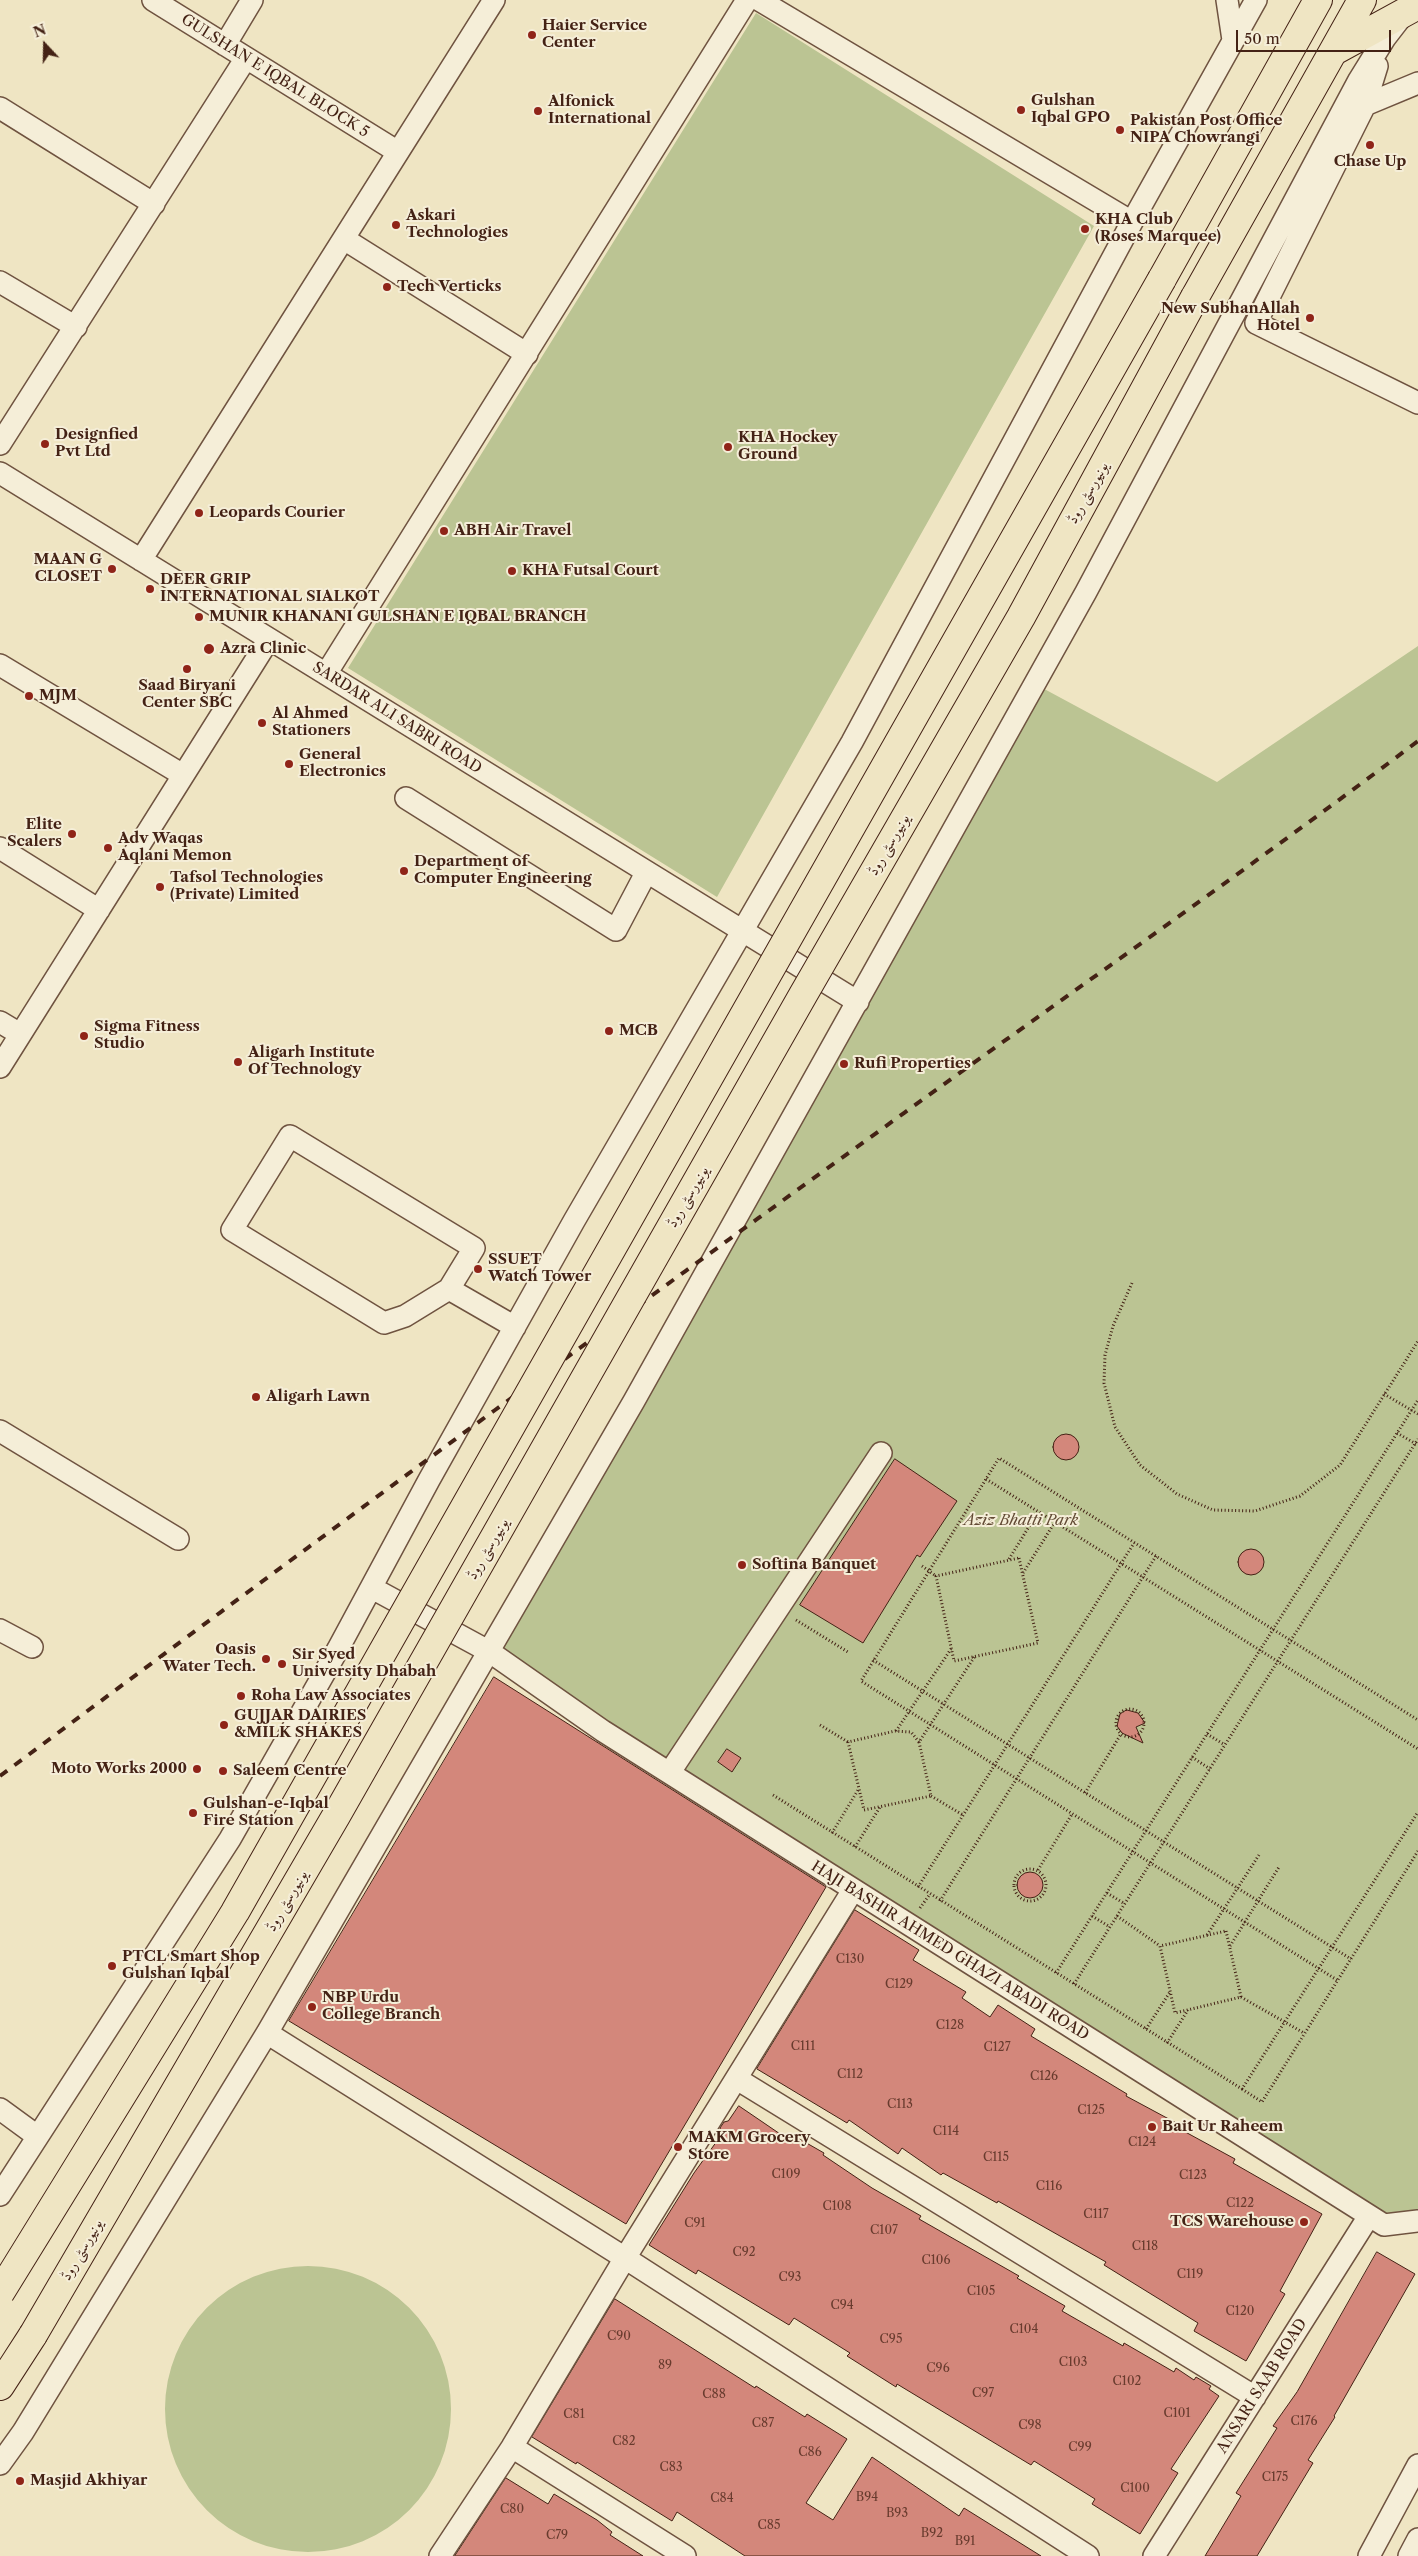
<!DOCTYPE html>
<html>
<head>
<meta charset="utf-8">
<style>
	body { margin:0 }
	#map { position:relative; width:1418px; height:2556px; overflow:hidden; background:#efe5c3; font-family:"Libre Caslon Text",serif }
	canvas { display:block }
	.north { position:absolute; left:20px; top:20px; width:50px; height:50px; -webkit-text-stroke:4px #f5eed8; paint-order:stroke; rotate:339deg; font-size:14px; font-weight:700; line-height:20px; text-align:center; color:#442215 }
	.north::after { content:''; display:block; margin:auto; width:18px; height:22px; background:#442215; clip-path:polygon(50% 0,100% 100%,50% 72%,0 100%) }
	.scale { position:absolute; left:1236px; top:30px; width:155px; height:22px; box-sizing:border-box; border:2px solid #442215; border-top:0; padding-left:6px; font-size:15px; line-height:18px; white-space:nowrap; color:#442215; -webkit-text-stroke:4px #f5eed8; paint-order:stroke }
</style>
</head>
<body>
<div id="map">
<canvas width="1418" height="2556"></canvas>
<div class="north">N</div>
<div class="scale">50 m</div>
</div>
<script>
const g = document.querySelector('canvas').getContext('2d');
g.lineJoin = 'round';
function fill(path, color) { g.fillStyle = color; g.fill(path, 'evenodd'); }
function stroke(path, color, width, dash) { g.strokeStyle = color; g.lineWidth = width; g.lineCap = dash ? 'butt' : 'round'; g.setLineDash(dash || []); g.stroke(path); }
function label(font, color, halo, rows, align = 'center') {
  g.font = font + ' "Libre Caslon Text",Amiri,serif'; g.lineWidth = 4; g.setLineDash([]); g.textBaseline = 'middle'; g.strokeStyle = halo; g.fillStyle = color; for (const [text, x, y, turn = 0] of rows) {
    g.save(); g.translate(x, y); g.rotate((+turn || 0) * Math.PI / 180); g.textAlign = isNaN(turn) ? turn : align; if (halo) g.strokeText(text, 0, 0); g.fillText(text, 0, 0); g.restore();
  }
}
fill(new Path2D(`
	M756,13L1094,226L717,897L348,668Z
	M1418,646V2219L1370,2216L490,1655L1035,684L1217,782Z
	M165 2409a143 143 0 1 1 286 0a143 143 0 1 1-286 0Z`), '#bbc493');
const building = new Path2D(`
	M1053 1447a13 13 0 1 1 26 0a13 13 0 1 1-26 0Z
	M895,1459L957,1501L920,1557L917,1555L863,1643L800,1605Z
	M1238 1562a13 13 0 1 1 26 0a13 13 0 1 1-26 0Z
	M494,1677L826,1887L626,2224L289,2021Z
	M1127,1710L1138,1713L1145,1723L1136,1727L1143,1743L1122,1733L1117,1726L1120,1714Z
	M727,1749L741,1758L732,1772L718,1762Z
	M1017 1885a13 13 0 1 1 26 0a13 13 0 1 1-26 0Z
	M855,1910L919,1950L913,1960L966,1992L962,1998L990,2017L998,2005L1035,2029L1031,2036L1127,2094L1126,2096L1180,2125L1178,2128L1235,2159L1233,2163L1322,2214L1280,2291L1285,2294L1246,2361L1194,2331L1198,2323L1104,2265L1106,2262L998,2201L997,2203L943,2173L941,2175L902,2148L898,2154L849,2120L847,2123L757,2069Z
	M739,2106L786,2138L789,2133L824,2153L823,2155L872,2188L921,2216L919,2219L1019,2276L1017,2278L1065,2306L1062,2311L1123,2346L1124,2343L1174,2372L1176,2368L1194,2380L1196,2377L1211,2386L1209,2389L1219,2396L1171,2469L1178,2473L1140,2534L1092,2504L1095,2499L1034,2461L1031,2465L897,2384L896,2387L847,2356L850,2353L794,2318L789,2325L698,2270L696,2274L649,2245L694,2173L722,2134L720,2128L724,2122L728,2121Z
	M1377,2252L1415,2274L1334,2416L1335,2417L1308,2460L1313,2463L1257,2556H1205L1241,2496L1236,2493L1277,2428L1273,2426L1297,2392Z
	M615,2299L755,2388L756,2386L805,2417L807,2414L847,2439L806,2503L833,2520L872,2457L959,2516L964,2508L1041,2556H745L677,2512L672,2521L577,2462L576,2464L532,2437Z
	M506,2478L548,2504L554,2494L597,2520L612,2532L610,2535L643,2556H455Z`);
fill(building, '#d3877b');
stroke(building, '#442215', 1);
const minor = new Path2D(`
	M153,0L398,152
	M759,0L1132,222
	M1227,0L1233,40
	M225,45L252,0
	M1377,66L1365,105L1256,323L1418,403
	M1365,105L1418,83
	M0,108L154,204
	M344,239L527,354
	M0,282L76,327
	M0,444L246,58
	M0,473L858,1002
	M141,560L494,0
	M0,665L183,775
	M326,674L747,0
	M406,798L616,930L646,873
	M0,848L99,910
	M0,1022L20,1034
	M0,1067L269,639
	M449,1289L474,1248L290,1136L232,1230L384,1323L405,1316L449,1289L515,1327
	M0,1431L178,1539
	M372,1588L490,1652L603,1731L1384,2225L1418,2221
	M0,1630L32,1647
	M670,1772L881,1453
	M267,2033L625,2258L1088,2556
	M737,2079L1255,2397
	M0,2109L37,2136
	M0,2195L230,1839L338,1649L429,1480L574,1221L852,742L1132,222L1256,0
	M512,2447L685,2556
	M0,2464L23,2432L267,2033L634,1401L1086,592L1359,80L1385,38L1402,16
	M440,2556L512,2447L625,2258L853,1890
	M1154,2556L1369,2216
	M1369,2556L1418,2465
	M1409,2556L1418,2539`);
const major = new Path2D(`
	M1334,51L1418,5
	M1162,279L1318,0
	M1195,297L1362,0
	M0,2386L33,2335`);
stroke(minor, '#6f5340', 24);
stroke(major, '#442215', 30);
stroke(new Path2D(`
	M1132,1283L1113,1326L1105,1355L1104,1383L1115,1427L1140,1465L1177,1494L1213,1510L1255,1511L1300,1496L1340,1465L1418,1341
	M1384,1394L1418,1414
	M1397,1433L1418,1445
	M986,1479L1418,1749
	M1019,1558L1038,1643L954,1661L936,1576Z
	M1009,1559L1038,1512
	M922,1566L936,1576
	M1023,1573L1055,1522
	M796,1620L848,1652
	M873,1660L1351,1959
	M1116 1723a14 14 0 1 1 28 0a14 14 0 1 1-28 0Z
	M820,1725L848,1742
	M896,1731L951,1649
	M1207,1734L1225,1745
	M919,1742L911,1732L895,1731L848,1742L864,1810L931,1796L919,1742L975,1656
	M1192,1757L1210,1769
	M1085,1793L1121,1734
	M773,1795L1242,2089L1418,1812
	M931,1796L963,1815
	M832,1833L858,1790
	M855,1847L880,1807
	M1014 1885a16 16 0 1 1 32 0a16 16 0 1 1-32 0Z
	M1038,1870L1072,1814
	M918,1887L1134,1543
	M1107,1893L1125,1904
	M940,1901L1156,1556
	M920,1908L930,1894
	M1092,1916L1110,1927
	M1117,1916L1160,1946
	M1226,1931L1241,1997L1175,2013L1160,1946Z
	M1207,1935L1259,1855
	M1230,1946L1279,1867
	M1056,1973L1418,1400
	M1337,1980L861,1681L999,1458L1418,1720
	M1074,1984L1418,1439
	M1241,1997L1304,2033
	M1146,2029L1170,1992
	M1167,2043L1188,2010
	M1242,2089L1262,2102L1418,1851`), '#442215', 3, [1, 2.5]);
stroke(minor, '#f5eed8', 21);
stroke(major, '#efe5c3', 28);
stroke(new Path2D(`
	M0,1776C302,1551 605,1328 911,1108C1080,986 1251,867 1418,741`), '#442215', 4, [9, 9]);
const majorBridge = new Path2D(`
	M0,2293L235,1912L1162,279
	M33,2335L336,1816L803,995L1021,617L1195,297`);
stroke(majorBridge, '#442215', 30, []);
stroke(majorBridge, '#efe5c3', 28);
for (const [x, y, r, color] of [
	[532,35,5,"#8f2418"],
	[1021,110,5,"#8f2418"],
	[538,111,5,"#8f2418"],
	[1120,130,5,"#8f2418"],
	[1370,145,5,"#8f2418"],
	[396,225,5,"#8f2418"],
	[1085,229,5,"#8f2418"],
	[387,287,5,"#8f2418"],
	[1310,318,5,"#8f2418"],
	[45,444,5,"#8f2418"],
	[728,447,5,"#8f2418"],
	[199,513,5,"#8f2418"],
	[444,531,5,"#8f2418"],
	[112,569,5,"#8f2418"],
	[512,571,5,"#8f2418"],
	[150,589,5,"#8f2418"],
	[199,617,5,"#8f2418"],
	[209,649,6,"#8f2418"],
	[187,669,5,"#8f2418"],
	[29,696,5,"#8f2418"],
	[262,723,5,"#8f2418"],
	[289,764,5,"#8f2418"],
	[72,834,5,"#8f2418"],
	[108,848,5,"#8f2418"],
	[404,871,5,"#8f2418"],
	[160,887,5,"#8f2418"],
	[609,1031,5,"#8f2418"],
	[84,1036,5,"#8f2418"],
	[238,1062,5,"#8f2418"],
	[844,1064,5,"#8f2418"],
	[478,1269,5,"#8f2418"],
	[256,1397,5,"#8f2418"],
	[742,1565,5,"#8f2418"],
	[266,1659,5,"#8f2418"],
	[282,1664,5,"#8f2418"],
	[241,1696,5,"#8f2418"],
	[224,1725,5,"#8f2418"],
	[197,1769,5,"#8f2418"],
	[223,1771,5,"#8f2418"],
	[193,1813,5,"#8f2418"],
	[112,1966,5,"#8f2418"],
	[312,2007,5,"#8f2418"],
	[1152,2127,5,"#8f2418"],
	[678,2147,5,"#8f2418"],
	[1304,2222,5,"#8f2418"],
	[20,2481,5,"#8f2418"]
]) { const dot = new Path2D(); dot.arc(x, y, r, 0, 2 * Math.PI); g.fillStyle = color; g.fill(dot); stroke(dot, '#f5eed8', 2); }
label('12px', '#683b2e', null, [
	["C130",850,1960],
	["C129",899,1985],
	["C128",950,2026],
	["C111",803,2047],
	["C127",997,2048],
	["C112",850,2075],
	["C126",1044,2077],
	["C113",900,2105],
	["C125",1091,2111],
	["C114",946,2132],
	["C124",1142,2143],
	["C115",996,2158],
	["C109",786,2175],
	["C123",1193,2176],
	["C116",1049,2187],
	["C122",1240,2204],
	["C108",837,2207],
	["C117",1096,2215],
	["C91",695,2224],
	["C107",884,2231],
	["C118",1145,2247],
	["C92",744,2253],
	["C106",936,2261],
	["C119",1190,2275],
	["C93",790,2278],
	["C105",981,2292],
	["C94",842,2306],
	["C120",1240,2312],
	["C104",1024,2330],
	["C90",619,2337],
	["C95",891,2340],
	["C103",1073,2363],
	["89",665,2366],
	["C96",938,2369],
	["C102",1127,2382],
	["C97",983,2394],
	["C88",714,2395],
	["C101",1177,2414],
	["C81",574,2415],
	["C176",1304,2422],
	["C87",763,2424],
	["C98",1030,2426],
	["C82",624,2442],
	["C99",1080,2448],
	["C86",810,2453],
	["C83",671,2468],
	["C175",1275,2478],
	["C100",1135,2489],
	["B94",867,2498],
	["C84",722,2499],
	["C80",512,2510],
	["B93",897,2514],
	["C85",769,2526],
	["B92",932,2534],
	["C79",557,2536],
	["B91",965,2542]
]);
label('bold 15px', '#442215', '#f5eed8', [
	["Haier Service",542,26],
	["Center",542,43],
	["Gulshan",1031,101],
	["Iqbal GPO",1031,118],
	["Alfonick",548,102],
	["International",548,119],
	["Pakistan Post Office",1130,121],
	["NIPA Chowrangi",1130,138],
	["Chase Up",1370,162,"center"],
	["Askari",406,216],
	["Technologies",406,233],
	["KHA Club",1095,220],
	["(Roses Marquee)",1095,237],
	["Tech Verticks",397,287],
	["New SubhanAllah",1300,309,"right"],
	["Hotel",1300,326,"right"],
	["Designfied",55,435],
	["Pvt Ltd",55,452],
	["KHA Hockey",738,438],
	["Ground",738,455],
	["Leopards Courier",209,513],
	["ABH Air Travel",454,531],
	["MAAN G",102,560,"right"],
	["CLOSET",102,577,"right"],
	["KHA Futsal Court",522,571],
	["DEER GRIP",160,580],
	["INTERNATIONAL SIALKOT",160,597],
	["MUNIR KHANANI GULSHAN E IQBAL BRANCH",209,617],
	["Azra Clinic",220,649],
	["Saad Biryani",187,686,"center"],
	["Center SBC",187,703,"center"],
	["MJM",39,696],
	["Al Ahmed",272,714],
	["Stationers",272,731],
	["General",299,755],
	["Electronics",299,772],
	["Elite",62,825,"right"],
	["Scalers",62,842,"right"],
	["Adv Waqas",118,839],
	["Aqlani Memon",118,856],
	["Department of",414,862],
	["Computer Engineering",414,879],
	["Tafsol Technologies",170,878],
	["(Private) Limited",170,895],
	["Sigma Fitness",94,1027],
	["Studio",94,1044],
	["MCB",619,1031],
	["Aligarh Institute",248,1053],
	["Of Technology",248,1070],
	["Rufi Properties",854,1064],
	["SSUET",488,1260],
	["Watch Tower",488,1277],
	["Aligarh Lawn",266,1397],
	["Softina Banquet",752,1565],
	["Oasis",256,1650,"right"],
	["Water Tech.",256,1667,"right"],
	["Sir Syed",292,1655],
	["University Dhabah",292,1672],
	["Roha Law Associates",251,1696],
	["GUJJAR DAIRIES",234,1716],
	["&MILK SHAKES",234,1733],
	["Moto Works 2000",187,1769,"right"],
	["Saleem Centre",233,1771],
	["Gulshan-e-Iqbal",203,1804],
	["Fire Station",203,1821],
	["PTCL Smart Shop",122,1957],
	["Gulshan Iqbal",122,1974],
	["NBP Urdu",322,1998],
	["College Branch",322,2015],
	["Bait Ur Raheem",1162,2127],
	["MAKM Grocery",688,2138],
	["Store",688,2155],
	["TCS Warehouse",1294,2222,"right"],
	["Masjid Akhiyar",30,2481]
], 'left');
label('15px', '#442215', '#f5eed8', [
	["GULSHAN E IQBAL BLOCK 5",275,76,32],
	["یونیورسٹی روڈ",1088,493,-61],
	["SARDAR ALI SABRI ROAD",397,718,32],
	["یونیورسٹی روڈ",889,845,-60],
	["یونیورسٹی روڈ",688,1197,-60],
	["یونیورسٹی روڈ",488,1549,-60],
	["یونیورسٹی روڈ",287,1901,-60],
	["HAJI BASHIR AHMED GHAZI ABADI ROAD",950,1951,32],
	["یونیورسٹی روڈ",82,2250,-60],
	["ANSARI SAAB ROAD",1262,2386,-58]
]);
label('italic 15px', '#624a34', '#f5eed8', [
	["Aziz Bhatti Park",1021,1521]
]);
</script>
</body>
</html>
